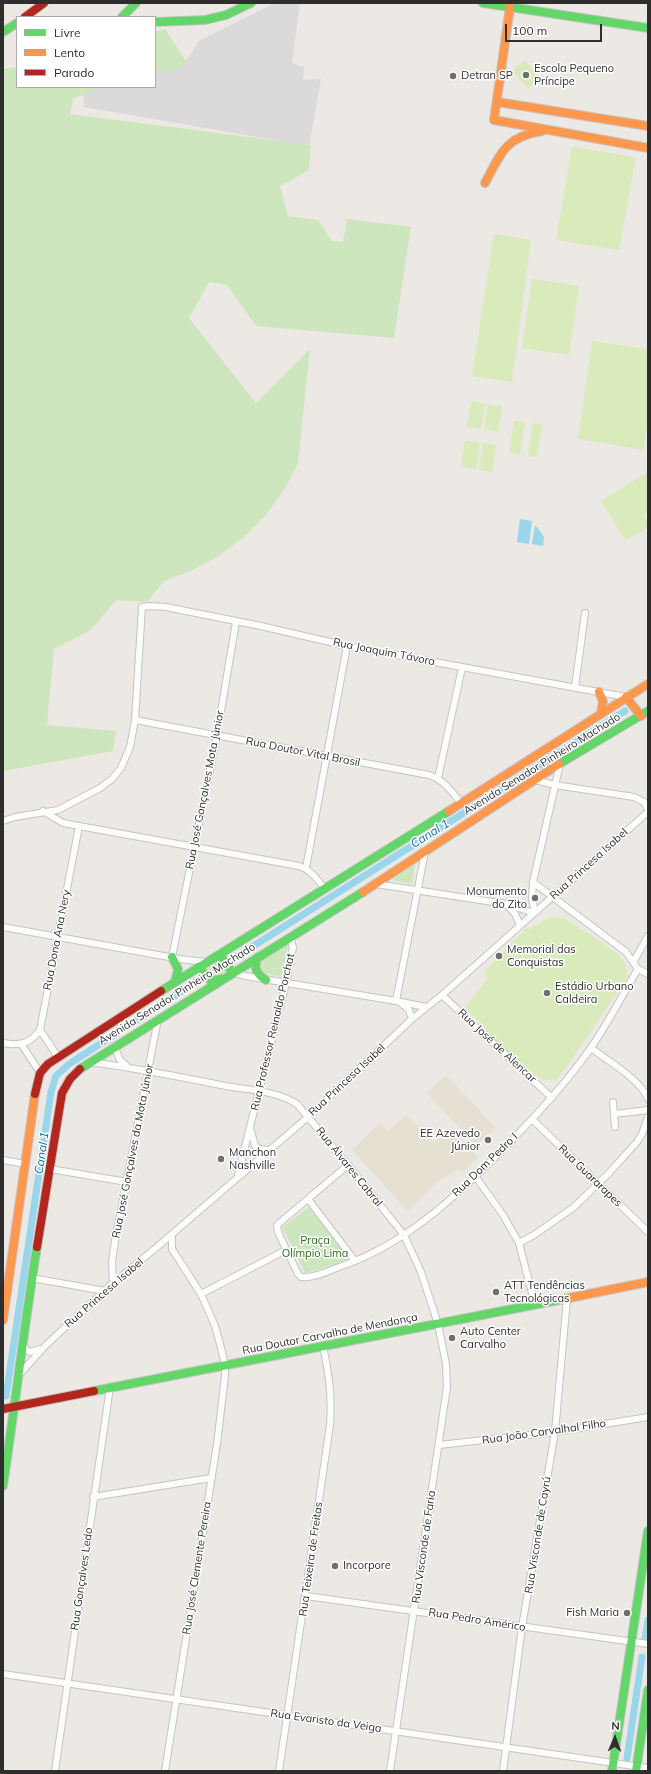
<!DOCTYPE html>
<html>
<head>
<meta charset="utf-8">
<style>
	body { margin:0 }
	#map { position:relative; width:651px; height:1774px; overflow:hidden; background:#ece8e4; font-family:Mulish,sans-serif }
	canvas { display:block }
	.frame { position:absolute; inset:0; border:4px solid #2e2e2e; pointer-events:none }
	.legend { position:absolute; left:16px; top:16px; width:140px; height:72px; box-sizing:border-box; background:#fff; border:1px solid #ababab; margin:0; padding:5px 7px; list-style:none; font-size:12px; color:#2e2e2e }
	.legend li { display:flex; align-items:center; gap:8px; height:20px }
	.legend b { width:20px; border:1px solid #ababab }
	.north { position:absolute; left:595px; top:1718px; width:40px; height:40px; -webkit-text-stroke:3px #fff; paint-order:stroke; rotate:2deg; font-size:11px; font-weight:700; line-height:16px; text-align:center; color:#2e2e2e }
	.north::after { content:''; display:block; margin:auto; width:14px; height:18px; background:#2e2e2e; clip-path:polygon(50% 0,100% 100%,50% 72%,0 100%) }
	.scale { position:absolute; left:505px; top:24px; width:97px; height:18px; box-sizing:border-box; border:2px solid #2e2e2e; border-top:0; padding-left:5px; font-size:12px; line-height:14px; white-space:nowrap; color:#2e2e2e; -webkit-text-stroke:3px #fff; paint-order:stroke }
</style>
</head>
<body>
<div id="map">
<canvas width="651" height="1774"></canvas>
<div class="frame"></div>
<ul class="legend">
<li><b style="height:5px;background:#63d668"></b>Livre</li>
<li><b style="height:5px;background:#ff974d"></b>Lento</li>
<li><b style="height:5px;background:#b3261e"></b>Parado</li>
</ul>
<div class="north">N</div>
<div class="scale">100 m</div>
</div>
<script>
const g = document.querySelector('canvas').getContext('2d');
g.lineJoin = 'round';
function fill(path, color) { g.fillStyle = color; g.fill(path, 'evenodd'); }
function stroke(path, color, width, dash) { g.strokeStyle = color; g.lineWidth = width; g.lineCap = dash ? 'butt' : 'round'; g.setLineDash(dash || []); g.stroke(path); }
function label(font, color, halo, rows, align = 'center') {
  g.font = font + ' Mulish,sans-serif'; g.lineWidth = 3; g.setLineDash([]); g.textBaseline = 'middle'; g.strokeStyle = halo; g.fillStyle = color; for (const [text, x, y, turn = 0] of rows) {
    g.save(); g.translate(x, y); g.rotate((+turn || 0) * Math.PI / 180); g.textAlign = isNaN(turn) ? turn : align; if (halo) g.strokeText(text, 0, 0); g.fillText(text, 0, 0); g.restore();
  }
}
fill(new Path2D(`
	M275,3H300L292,63L304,67L303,80L321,79L309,146L84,107L83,87H155V71L186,61L199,41Z`), '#dcd9db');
fill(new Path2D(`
	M446,1075L496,1128L476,1146L427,1093Z
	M406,1115L434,1143L449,1129L478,1157L462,1172L459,1169L437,1182L408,1211L352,1150L380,1123L388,1131Z`), '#e6e0d3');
fill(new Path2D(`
	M165,29L187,63L172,71H155V32Z
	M17,67V87H101L73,99L70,114L311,145L309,170L280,186L288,216L318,220L332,241L343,242L347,219L411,227L394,338L256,326L227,285L209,282L189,318L256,403L310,349L298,463L284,490L266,515L244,537L220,555L193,570L164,581L147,602L116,600L91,630L54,649L47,725L116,731L113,751L3,771V69Z
	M415,864L412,884L392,880Z
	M289,942L281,977L264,973L259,966L263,958Z
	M214,960L220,962L227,971L217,977L212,976L204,966Z
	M309,1207L351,1260L305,1273L282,1227Z`), '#cee6be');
fill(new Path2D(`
	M525,60L540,78L528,89L512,71Z
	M572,147L636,157L619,250L556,240Z
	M494,234L531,240L512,382L472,376Z
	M532,279L579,286L569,355L522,348Z
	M592,341L648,349V420L643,450L578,439Z
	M471,401L485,404L481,429L467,427Z
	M488,404L502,406L498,432L484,429Z
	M514,421L525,422L520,455L509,453Z
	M533,423L542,425L537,457L528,456Z
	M465,440L480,443L476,469L461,467Z
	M483,443L496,445L492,472L479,470Z
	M648,472V513L643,516L648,523V527L626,541L601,501Z
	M549,918H561L566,919C581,930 615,948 624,962C627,967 627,972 627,978L565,1069L556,1080H543L484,1033L487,1029L465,1008L488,978L483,973L526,928L529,930L535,924L537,926L542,921Z`), '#d9eabb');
fill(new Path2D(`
	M520,519L532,521L529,544L517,542Z
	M535,526L537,527L544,537L543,546L532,544Z`), '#99d6ec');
stroke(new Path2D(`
	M236,957L625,711
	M6,1396L51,1092L56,1076L69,1064L196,982
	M645,1639L648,1620
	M627,1758L642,1657`), '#99d6ec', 7);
const street = new Path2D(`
	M575,687L585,613
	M135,720L429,775C444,780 451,791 461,803
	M438,778L462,668
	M535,780L555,785L634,797L644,802L648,810
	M43,811L63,823L79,826L299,866C311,870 317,879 324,888
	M3,821L15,817L58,810L100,788L112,779L121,768L130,747L135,720L142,607L150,606L166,607L261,626L347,646L626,697
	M306,868L347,646
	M533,882L626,952L638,969L648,974
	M376,884L506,904L534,913
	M506,904L515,914L520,925
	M535,912L532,899L533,882L560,764
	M3,927L180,959L205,962
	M172,957L217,735L236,622
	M634,961L648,936
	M232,972L245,976L396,1001L426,1007
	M442,995L552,1098
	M396,1001L425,852
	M401,1003L409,1010L412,1019
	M40,1030L58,1057
	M3,1043C19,1046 30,1044 40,1030L79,826
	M22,1045L40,1073
	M114,1046L120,1060L126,1065
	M591,1048C608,1061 640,1079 648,1099
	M90,1062C136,1068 181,1077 226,1086C249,1090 277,1091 297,1104L348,1165L404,1235L421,1272L438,1324L446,1364L447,1387L390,1771
	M613,1102L615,1127
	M614,1114L648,1110
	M532,1119L648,1232
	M251,1131L255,1146L260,1149L268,1150
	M3,1160L25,1164
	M348,1165L277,1225L278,1232L298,1274L301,1277C313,1279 330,1270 342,1266C411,1242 465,1188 515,1137C542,1109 568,1081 590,1049C608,1024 622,995 638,969
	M50,1169L127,1182
	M238,1175L286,983L293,947L290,937
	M475,1176L503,1215L519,1243L535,1305
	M308,1199L355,1261
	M519,1243L534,1235L574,1207L609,1173L637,1142L642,1134L648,1117
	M32,1278L105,1291
	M113,1283L112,1262L115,1241L158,1019
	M201,1294L286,1250
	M22,1342L25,1348L30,1352L41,1349
	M18,1376L45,1346L113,1283L157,1247L308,1117L412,1019L442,995L648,812
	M439,1445L555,1432L648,1417
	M93,1497L211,1478
	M306,1596L648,1644
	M3,1674L648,1768
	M55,1771L110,1387
	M165,1771L217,1444L225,1376V1365L221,1348L215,1326L201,1294L172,1249V1234
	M279,1771L330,1425C332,1395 329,1375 323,1346
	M503,1771L522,1627L555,1432L567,1299`);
const fast = new Path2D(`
	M483,3L648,28
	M122,17L136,3
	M155,22L205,20L226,15L251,3
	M3,32L17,23
	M559,764L648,711
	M172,957L178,969L175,982
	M215,957L223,959L232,972
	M258,957C253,967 256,974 266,980
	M198,967L211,981L221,979
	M161,991L449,811
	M80,1069L363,892
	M94,1391L569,1298
	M3,1486C15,1406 24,1327 37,1247
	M612,1771L648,1531
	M636,1771L648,1690`);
const slow = new Path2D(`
	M510,7L494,120L648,148
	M497,102L648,126
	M485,183C501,153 505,137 542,131
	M599,692L603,701L601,714
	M626,697L641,716
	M449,811L648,684
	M363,892L559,764
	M569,1298L648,1282
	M3,1320L35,1094`);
const jam = new Path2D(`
	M25,17L44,3
	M35,1094L40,1073L48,1064L161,991
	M37,1247L62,1093L70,1079L80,1069
	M3,1409L94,1391`);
stroke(street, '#c5c4c5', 8);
stroke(fast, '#c5c4c5', 10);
stroke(slow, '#c5c4c5', 10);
stroke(jam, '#c5c4c5', 10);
stroke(street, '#fcfcfb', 6);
stroke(fast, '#63d668', 8);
stroke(slow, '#ff974d', 8);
stroke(jam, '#b3261e', 8);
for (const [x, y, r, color] of [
	[526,75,4,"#706f6e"],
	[453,76,4,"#706f6e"],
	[535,898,4,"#706f6e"],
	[499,956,4,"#706f6e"],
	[547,993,4,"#706f6e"],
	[488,1140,4,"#706f6e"],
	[221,1159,4,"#706f6e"],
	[496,1292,4,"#706f6e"],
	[452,1338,4,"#706f6e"],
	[335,1566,4,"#706f6e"],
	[627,1613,4,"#706f6e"]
]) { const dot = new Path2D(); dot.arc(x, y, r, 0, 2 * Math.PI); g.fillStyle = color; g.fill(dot); stroke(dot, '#fff', 1.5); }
label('11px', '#2e2e2e', '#fff', [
	["Escola Pequeno",534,69],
	["Príncipe",534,82],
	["Detran SP",461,76],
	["Monumento",527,892,"right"],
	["do Zito",527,905,"right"],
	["Memorial das",507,950],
	["Conquistas",507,963],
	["Estádio Urbano",555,987],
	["Caldeira",555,1000],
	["EE Azevedo",480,1134,"right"],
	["Júnior",480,1147,"right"],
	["Manchon",229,1153],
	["Nashville",229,1166],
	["ATT Tendências",504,1286],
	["Tecnológicas",504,1299],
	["Auto Center",460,1332],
	["Carvalho",460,1345],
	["Incorpore",343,1566],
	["Fish Maria",619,1613,"right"]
], 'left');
label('11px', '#2e2e2e', '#fff', [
	["Rua Joaquim Távora",384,652,11],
	["Rua Doutor Vital Brasil",303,752,11],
	["Avenida Senador Pinheiro Machado",542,764,-32],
	["Rua José Gonçalves Mota Júnior",205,790,-79],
	["Rua Princesa Isabel",589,864,-42],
	["Rua Dona Ana Nery",57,940,-79],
	["Avenida Senador Pinheiro Machado",177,994,-32],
	["Rua Professor Reinaldo Porchat",273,1032,-77],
	["Rua José de Alencar",497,1046,43],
	["Rua Princesa Isabel",347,1080,-43],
	["Rua José Gonçalves da Mota Júnior",133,1151,-79],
	["Rua Dom Pedro I",485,1165,-44],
	["Rua Álvares Cabral",349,1167,51],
	["Rua Guararapes",590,1176,44],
	["Rua Princesa Isabel",104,1293,-41],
	["Rua Doutor Carvalho de Mendonça",330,1334,-11],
	["Rua João Carvalhal Filho",544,1432,-8],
	["Rua Visconde de Cayrú",538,1535,-81],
	["Rua Visconde de Faria",424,1547,-82],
	["Rua Teixeira de Freitas",311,1559,-82],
	["Rua José Clemente Pereira",197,1568,-81],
	["Rua Gonçalves Ledo",82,1579,-82],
	["Rua Pedro Américo",477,1620,9],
	["Rua Evaristo da Veiga",326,1721,8]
]);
label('11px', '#2c6e1b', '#fff', [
	["Praça",315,1241],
	["Olímpio Lima",315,1254]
]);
label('italic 12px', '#0d6fa3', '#fff', [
	["Canal 1",430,834,-32],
	["Canal 1",42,1153,-82]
]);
</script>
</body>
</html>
